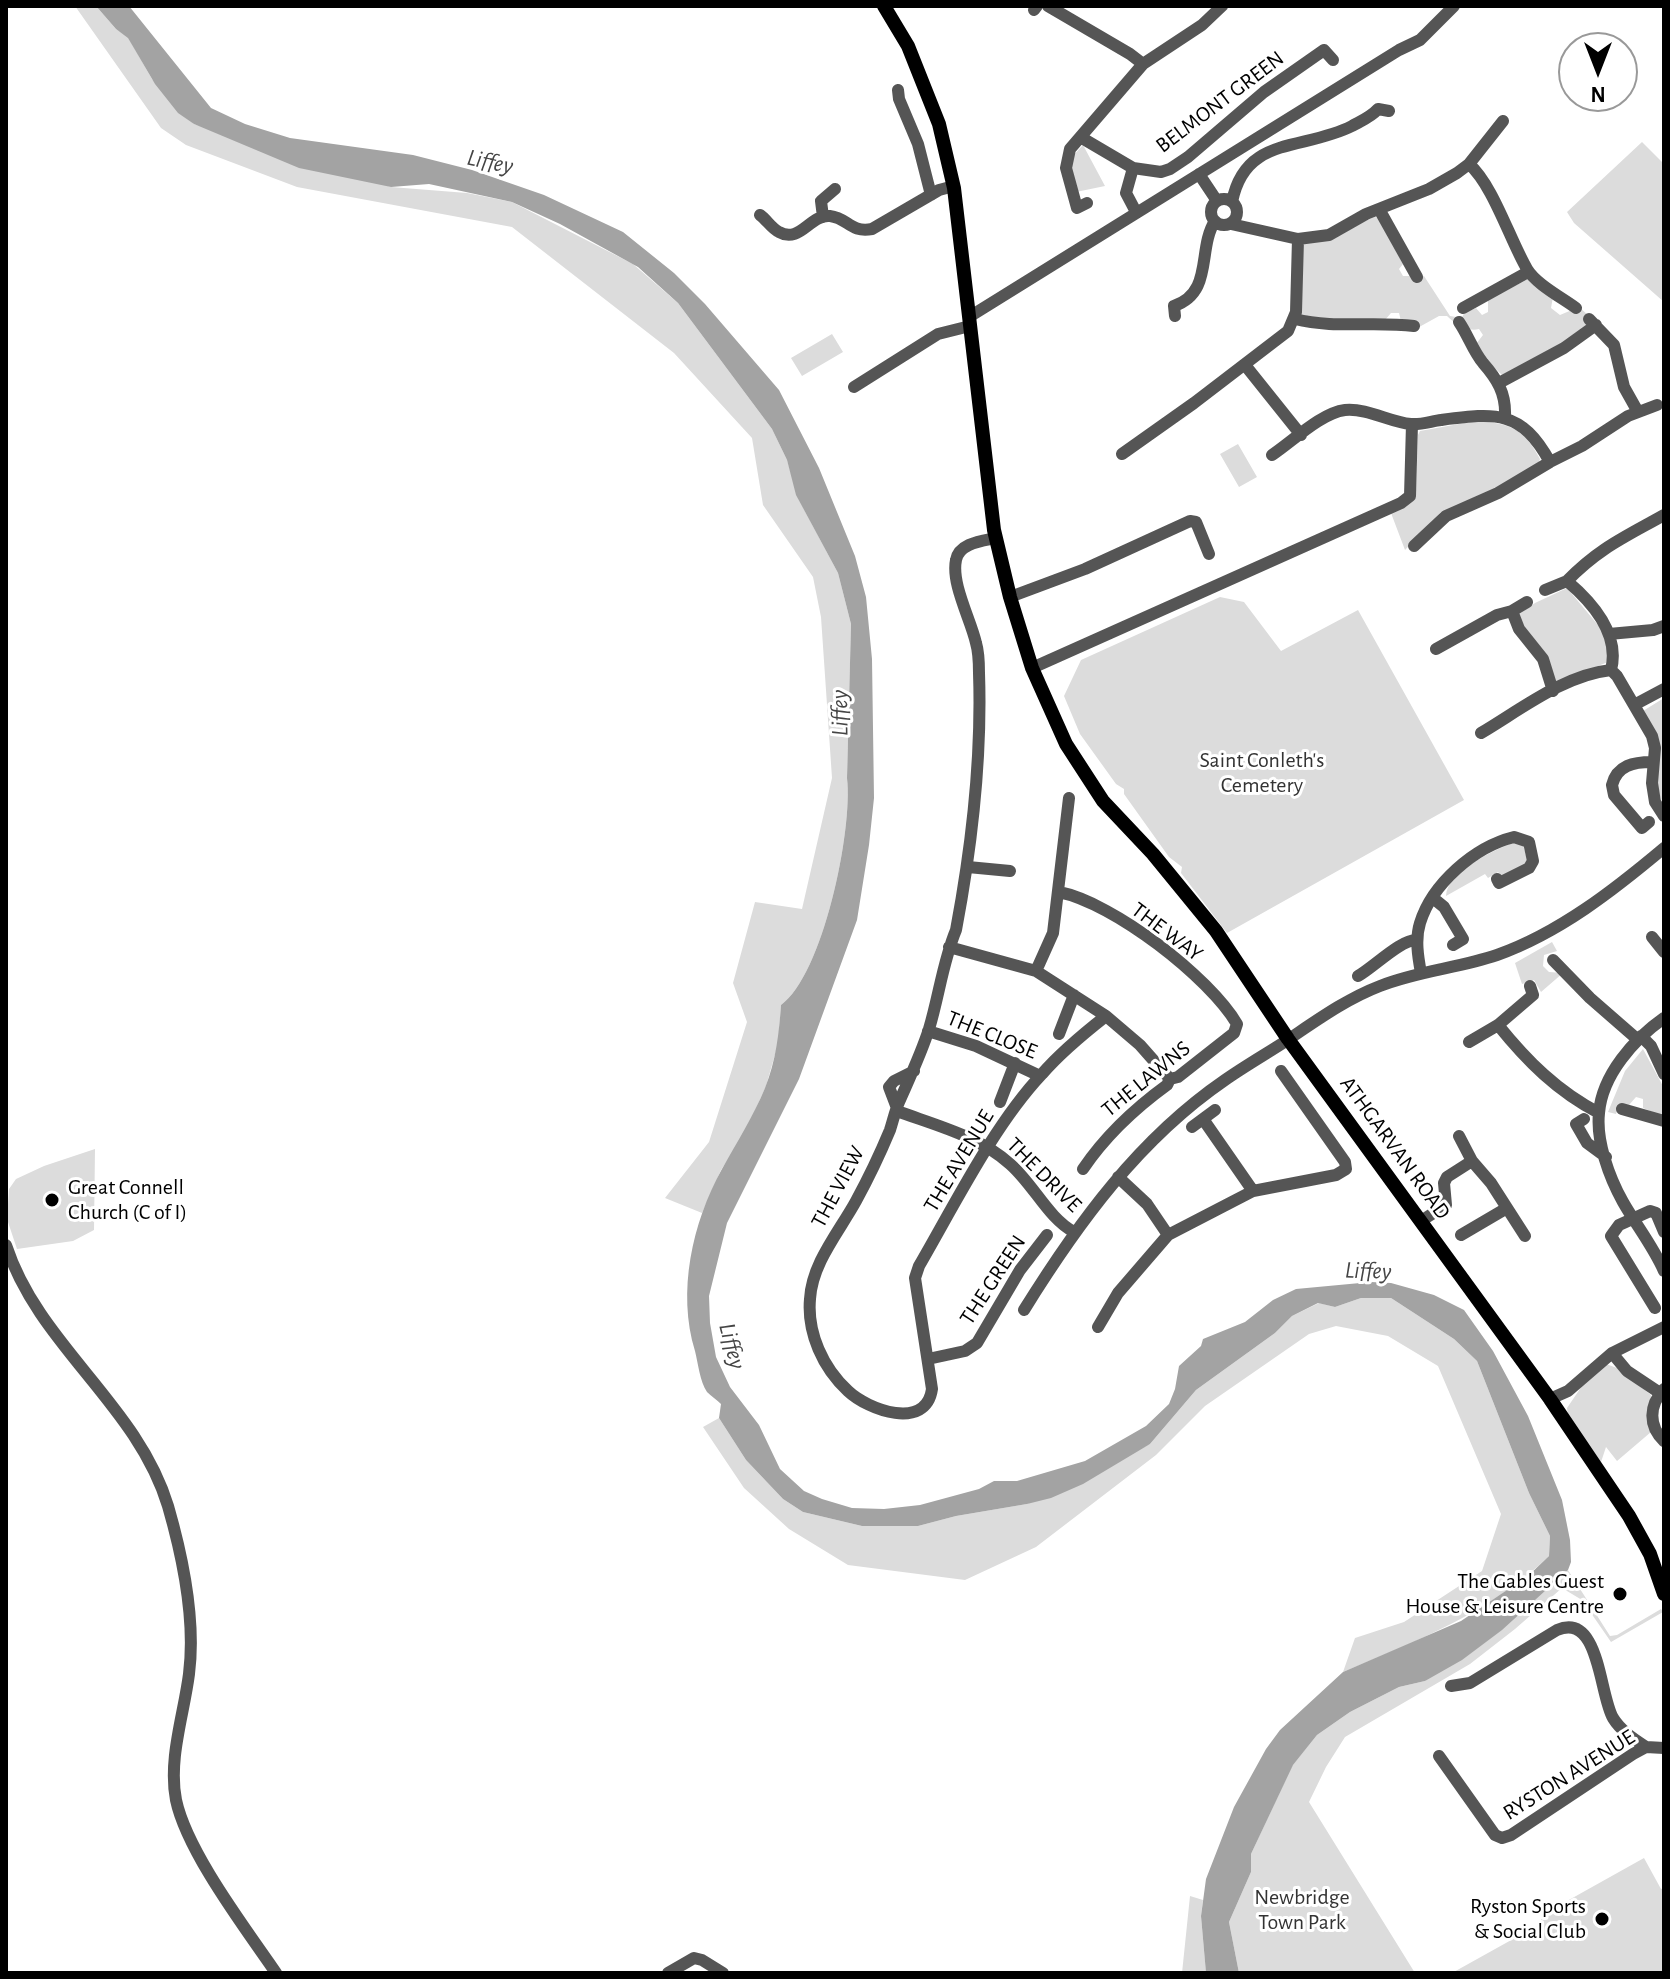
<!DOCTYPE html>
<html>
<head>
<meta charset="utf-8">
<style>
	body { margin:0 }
	#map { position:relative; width:1670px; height:1979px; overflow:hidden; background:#fff; font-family:"Alegreya Sans",sans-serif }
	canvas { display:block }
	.frame { position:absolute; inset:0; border:8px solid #000; pointer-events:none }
	.north { position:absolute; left:1558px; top:32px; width:80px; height:80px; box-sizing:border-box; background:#fff; border:2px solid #999; border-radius:50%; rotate:180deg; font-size:22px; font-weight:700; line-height:32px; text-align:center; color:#000 }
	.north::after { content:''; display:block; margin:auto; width:28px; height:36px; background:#000; clip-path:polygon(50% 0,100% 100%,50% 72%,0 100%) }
</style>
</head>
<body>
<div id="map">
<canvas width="1670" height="1979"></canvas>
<div class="frame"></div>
<div class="north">N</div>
</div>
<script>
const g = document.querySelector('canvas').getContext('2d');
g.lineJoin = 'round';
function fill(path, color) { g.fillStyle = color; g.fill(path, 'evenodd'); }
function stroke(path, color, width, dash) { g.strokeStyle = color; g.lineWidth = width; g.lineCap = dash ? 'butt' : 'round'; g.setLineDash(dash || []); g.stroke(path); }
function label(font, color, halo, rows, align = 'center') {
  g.font = font + ' "Alegreya Sans",sans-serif'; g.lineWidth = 6; g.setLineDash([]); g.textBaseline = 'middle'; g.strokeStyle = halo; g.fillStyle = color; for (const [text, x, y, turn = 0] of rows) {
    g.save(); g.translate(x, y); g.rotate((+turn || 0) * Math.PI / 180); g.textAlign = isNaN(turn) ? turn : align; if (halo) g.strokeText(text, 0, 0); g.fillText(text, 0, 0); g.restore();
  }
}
fill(new Path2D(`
	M75,6H96L116,29L128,37L152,79L194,124L391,187L467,193L512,202L633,264L678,303L772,429L787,460L799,500L838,573L851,624L847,778C853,830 823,975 781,1005L778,1044L766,1086L745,1133L721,1170L702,1213L665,1198L709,1142L747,1022L733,983L755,902L802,909L832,778L821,617L813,577L763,505L752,438L674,353L512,227L297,187L186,145L161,128Z
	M1642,142L1664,164V302L1574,223L1567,212Z
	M1083,145L1105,186L1076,192L1070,159Z
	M1375,217L1378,218L1403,264L1399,269L1403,276H1411L1415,281L1424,276L1450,316L1462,318L1464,313L1476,308L1482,315L1488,312V300L1528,279L1553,297L1551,308L1560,315L1579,307L1588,315L1587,326L1565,343L1502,375L1485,359L1476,344L1483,335L1479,329C1467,332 1455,324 1447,316H1439L1412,331L1401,321L1399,313H1391L1385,320L1342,323L1301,317V249L1304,244Z
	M832,334L843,352L802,376L791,358Z
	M1470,422C1505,421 1523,426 1540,459L1539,462L1480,499L1441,512L1405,550L1391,513L1416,490L1418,435L1420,431Z
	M1238,444L1257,477L1239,487L1220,454Z
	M1567,588L1603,631L1607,640L1608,662L1555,683L1518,615L1535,603Z
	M1220,597L1244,602L1281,651L1358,610L1464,800L1227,933L1181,873L1182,867L1169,857L1124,794V789L1116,784L1080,734L1064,696L1081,660Z
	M1664,698V806L1660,796L1643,711Z
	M1514,842L1523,844L1528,863L1502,876L1498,872L1488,878L1485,874L1446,896C1447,871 1493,851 1514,842Z
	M1552,942L1557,951L1544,955L1543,966L1549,972L1563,973L1541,992L1534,980L1522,984L1515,963Z
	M1643,1049L1664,1088V1117L1643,1108V1099L1636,1097L1629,1105L1619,1104L1616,1114L1608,1112L1625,1071Z
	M95,1149L94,1230L73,1241L17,1249L7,1219L9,1189L16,1179L44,1166Z
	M1361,1298H1391L1454,1339L1477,1361L1529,1493L1550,1536L1549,1556C1491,1612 1417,1641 1343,1672L1355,1638L1404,1622L1482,1571L1501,1514L1438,1366L1388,1336L1336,1326L1309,1334L1205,1406L1156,1455L1036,1547L965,1580L848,1565L789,1529L744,1488L703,1427L719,1418L746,1460L783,1499L803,1512L862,1526H918L956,1516L1027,1504L1150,1444L1196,1390L1275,1333L1292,1316L1319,1303L1335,1307Z
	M1606,1364L1617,1368L1651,1395V1432L1617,1461L1606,1447L1601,1462L1568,1416L1567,1408L1586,1380Z
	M1568,1570L1610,1636L1617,1635L1661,1609L1663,1612L1611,1642L1582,1600L1562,1588L1515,1629L1470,1664L1345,1737L1326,1767L1309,1802L1415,1973H1239L1229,1922L1251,1872V1854L1292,1766L1317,1735L1350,1712L1399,1687L1425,1681Z
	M1644,1858L1661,1889L1664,1888V1973H1452L1540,1924L1542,1915Z
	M1190,1896L1203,1900L1201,1916L1206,1973H1182Z`), '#dcdcdc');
fill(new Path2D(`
	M96,6H129L211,108L245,124L290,138L413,155L472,170L544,195L623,232L674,273L705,304L779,390L819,468L855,556L866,597L872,659L874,798L869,845L857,920L799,1079L727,1223L709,1296L710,1323L716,1357L730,1387L759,1425L780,1469L804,1491L822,1499L852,1508L884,1509L920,1505L979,1489L994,1481H1017L1085,1461L1146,1426L1169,1404L1175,1389L1179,1366L1201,1346L1203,1339L1245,1322L1273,1300L1296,1289L1371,1282L1391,1283L1434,1295L1464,1310L1493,1351L1528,1416L1562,1500L1570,1540L1571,1562L1568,1570L1502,1630L1462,1660L1425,1681L1399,1687L1350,1712L1317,1735L1293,1765L1251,1854V1872L1229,1922L1239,1973H1206L1201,1916L1206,1879L1234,1807L1266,1749L1280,1730L1343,1672L1461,1621L1528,1576L1549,1556L1550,1536L1529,1493L1477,1361L1454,1339L1391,1298H1361L1335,1307L1318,1303L1292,1316L1275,1333L1196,1390L1150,1444L1083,1484L1051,1498L1027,1504L956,1516L918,1526H862L803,1512L783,1499L746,1460L719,1418L721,1404C717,1400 711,1396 707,1392C700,1382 698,1363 695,1351C677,1292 692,1223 722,1169C737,1142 753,1117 765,1088C776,1061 779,1033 781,1005C823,975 853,830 847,778L851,624L838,573L796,495L787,460L772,429L678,303L638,267L560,224L512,202L429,184L391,187L299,168L194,124L178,113L155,84L128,38L116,29Z`), '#a3a3a3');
stroke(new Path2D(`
	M1048,6L1130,54L1143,64
	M1034,10L1037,6
	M898,90L899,99L918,144L931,195
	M1082,138L1133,168L1161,172L1170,169L1188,157L1264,92L1324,50L1333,60
	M1469,164C1493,185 1510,240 1527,269C1536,284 1561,297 1576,308
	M1133,168L1126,193L1136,212
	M1199,174L1217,201
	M1211 212a13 13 0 1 1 26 0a13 13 0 1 1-26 0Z
	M1232,202C1245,135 1303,151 1352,126C1361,121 1371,117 1378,109L1389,111
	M1087,203L1077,208L1066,168L1070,149L1143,64L1202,25L1222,6
	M1379,209L1417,277
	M760,215C767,220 771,228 779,232C800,244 810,214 830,216C848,218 850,233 872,229L939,190L954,186
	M823,217L821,201L835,189
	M1231,224L1298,239L1329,235L1366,214L1429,189L1457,173L1469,164L1503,121
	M1463,308L1528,272
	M1175,316L1174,306C1214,292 1197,249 1215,221
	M969,317L1399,50L1420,40L1454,6
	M1295,319C1334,329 1374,321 1414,326
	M1589,319L1614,345L1624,387L1638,412
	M1459,322C1468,335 1473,351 1483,363C1497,379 1506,393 1505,416
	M1245,365L1301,435
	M1499,383L1564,348L1596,325
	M854,387L938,334L970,326
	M1122,454L1194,403L1288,331L1296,312L1298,239
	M1272,455C1293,441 1321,413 1345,410C1368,408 1389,422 1411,424C1421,425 1432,421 1441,420C1495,413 1521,409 1550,462
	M996,538C982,541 959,543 956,560C951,584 971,620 976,643C979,653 979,664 979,673C982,760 972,845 956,930C943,961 939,996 929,1029C921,1054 910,1077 899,1102C895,1111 893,1121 890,1130C880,1154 868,1179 856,1201C839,1232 812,1263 810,1299C807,1333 823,1368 848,1391C868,1410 926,1431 932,1389L915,1278L919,1266C955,1204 994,1125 1042,1074C1061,1052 1083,1034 1106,1016
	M1414,546L1446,516L1498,493L1550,462L1582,446L1628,416L1657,405
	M1567,581C1599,548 1625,537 1664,515
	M1545,590L1567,581C1593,603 1620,635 1611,670L1617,676L1652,736L1655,748L1652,783L1655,802L1664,816
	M1010,597L1085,569L1190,521L1196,522L1209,554
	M1512,611L1519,629L1543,659L1553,691
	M1609,634L1653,630L1664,626
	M1436,649L1497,615L1512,611L1527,602
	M1032,668L1401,503L1410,496L1412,424
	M1634,705L1664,689
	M1481,733C1520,710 1564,675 1611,670
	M1649,822L1642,828L1614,795L1612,785C1617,765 1634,762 1652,762
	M968,867L1010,871
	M1059,892C1114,903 1209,977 1237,1024L1234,1033L1178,1077L1170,1079L1167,1085C1134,1109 1106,1135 1083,1169
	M1433,898L1444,907L1463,939L1453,945
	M1652,937L1664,952
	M949,947L1036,971L1106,1016L1140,1045L1170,1079
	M1553,960L1590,998L1637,1039
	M1036,971L1053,933L1069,798
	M1421,973C1418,957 1415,939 1420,923C1432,884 1474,847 1514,837L1529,842L1533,861L1529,868L1499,883L1497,879
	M1358,976C1374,967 1401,939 1417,940
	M1664,1018C1634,1039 1602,1075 1599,1113C1596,1141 1609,1177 1623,1202C1636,1225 1653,1246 1664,1271
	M1498,1025C1527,1061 1557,1091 1599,1113
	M928,1031L976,1046L1040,1076
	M1059,1034L1074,995
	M1641,1036L1651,1046L1664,1074
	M1469,1042L1498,1025L1533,995L1530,986
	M1000,1102L1015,1063
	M897,1108L889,1087L894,1081L914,1071
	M1622,1109L1664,1121
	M897,1111C935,1125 979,1136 1010,1164C1034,1185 1048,1218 1074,1232
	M1203,1119L1253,1191
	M1584,1119L1576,1124L1587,1143L1606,1157
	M1192,1127L1215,1110
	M1459,1136L1472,1161L1491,1183L1525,1236
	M1118,1177L1147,1204L1168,1235
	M1421,1221L1446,1205L1444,1183L1447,1177L1472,1161
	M1461,1235L1507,1208
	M6,1245C39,1346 137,1404 168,1506C183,1558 196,1619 189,1674C184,1714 168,1759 176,1800C187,1852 246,1929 276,1973
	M1655,1308L1611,1236L1619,1225L1650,1211L1656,1213L1664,1232
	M1024,1310C1078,1223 1139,1139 1225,1080C1245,1066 1266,1054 1286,1041C1316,1021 1346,999 1380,986C1417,971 1459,968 1497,955C1559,933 1614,890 1664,848
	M1098,1327L1118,1293L1168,1235L1253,1191L1336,1175L1346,1169L1345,1162L1281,1071
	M1612,1353L1627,1371L1660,1393
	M928,1359L965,1351L977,1343L1020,1270L1047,1235
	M1664,1389C1649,1405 1648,1426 1664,1441
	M1550,1399L1568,1391L1612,1353L1664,1327
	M1451,1686L1470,1683L1557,1630C1600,1612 1599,1694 1613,1718C1621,1731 1634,1739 1646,1747
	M1439,1756L1495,1835L1502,1838L1511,1835L1633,1754L1646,1747L1664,1748
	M668,1973L694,1958L702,1960L723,1973`), '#555', 12);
stroke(new Path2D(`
	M884,6L908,46L939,124L954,188L994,530L1010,597L1032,668L1066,744L1103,801L1153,854L1216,931L1288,1039L1550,1399L1629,1516L1650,1554L1664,1594`), '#000', 14);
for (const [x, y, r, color] of [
	[52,1200,8,"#000"],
	[1620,1594,8,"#000"],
	[1602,1919,8,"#000"]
]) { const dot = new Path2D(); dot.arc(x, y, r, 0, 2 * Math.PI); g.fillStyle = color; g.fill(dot); stroke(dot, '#fff', 3); }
label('22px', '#000', '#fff', [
	["BELMONT GREEN",1220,102,-37],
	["THE WAY",1167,932,37],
	["THE CLOSE",992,1035,22],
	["THE LAWNS",1146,1079,-39],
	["ATHGARVAN ROAD",1395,1148,54],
	["THE AVENUE",959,1161,-59],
	["THE DRIVE",1044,1175,45],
	["THE VIEW",838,1187,-62],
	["THE GREEN",993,1280,-57],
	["RYSTON AVENUE",1569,1775,-32]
]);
label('22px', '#333', '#fff', [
	["Saint Conleth's",1262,760],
	["Cemetery",1262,785],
	["Newbridge",1302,1897],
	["Town Park",1302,1922]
]);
label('22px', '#000', '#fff', [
	["Great Connell",68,1187,"left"],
	["Church (C of I)",68,1212,"left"],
	["The Gables Guest",1604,1581],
	["House & Leisure Centre",1604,1606],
	["Ryston Sports",1586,1906],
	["& Social Club",1586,1931]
], 'right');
label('italic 24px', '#444', '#fff', [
	["Liffey",490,162,12],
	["Liffey",840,713,-91],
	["Liffey",1368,1271,2],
	["Liffey",732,1346,75]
]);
</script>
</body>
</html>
